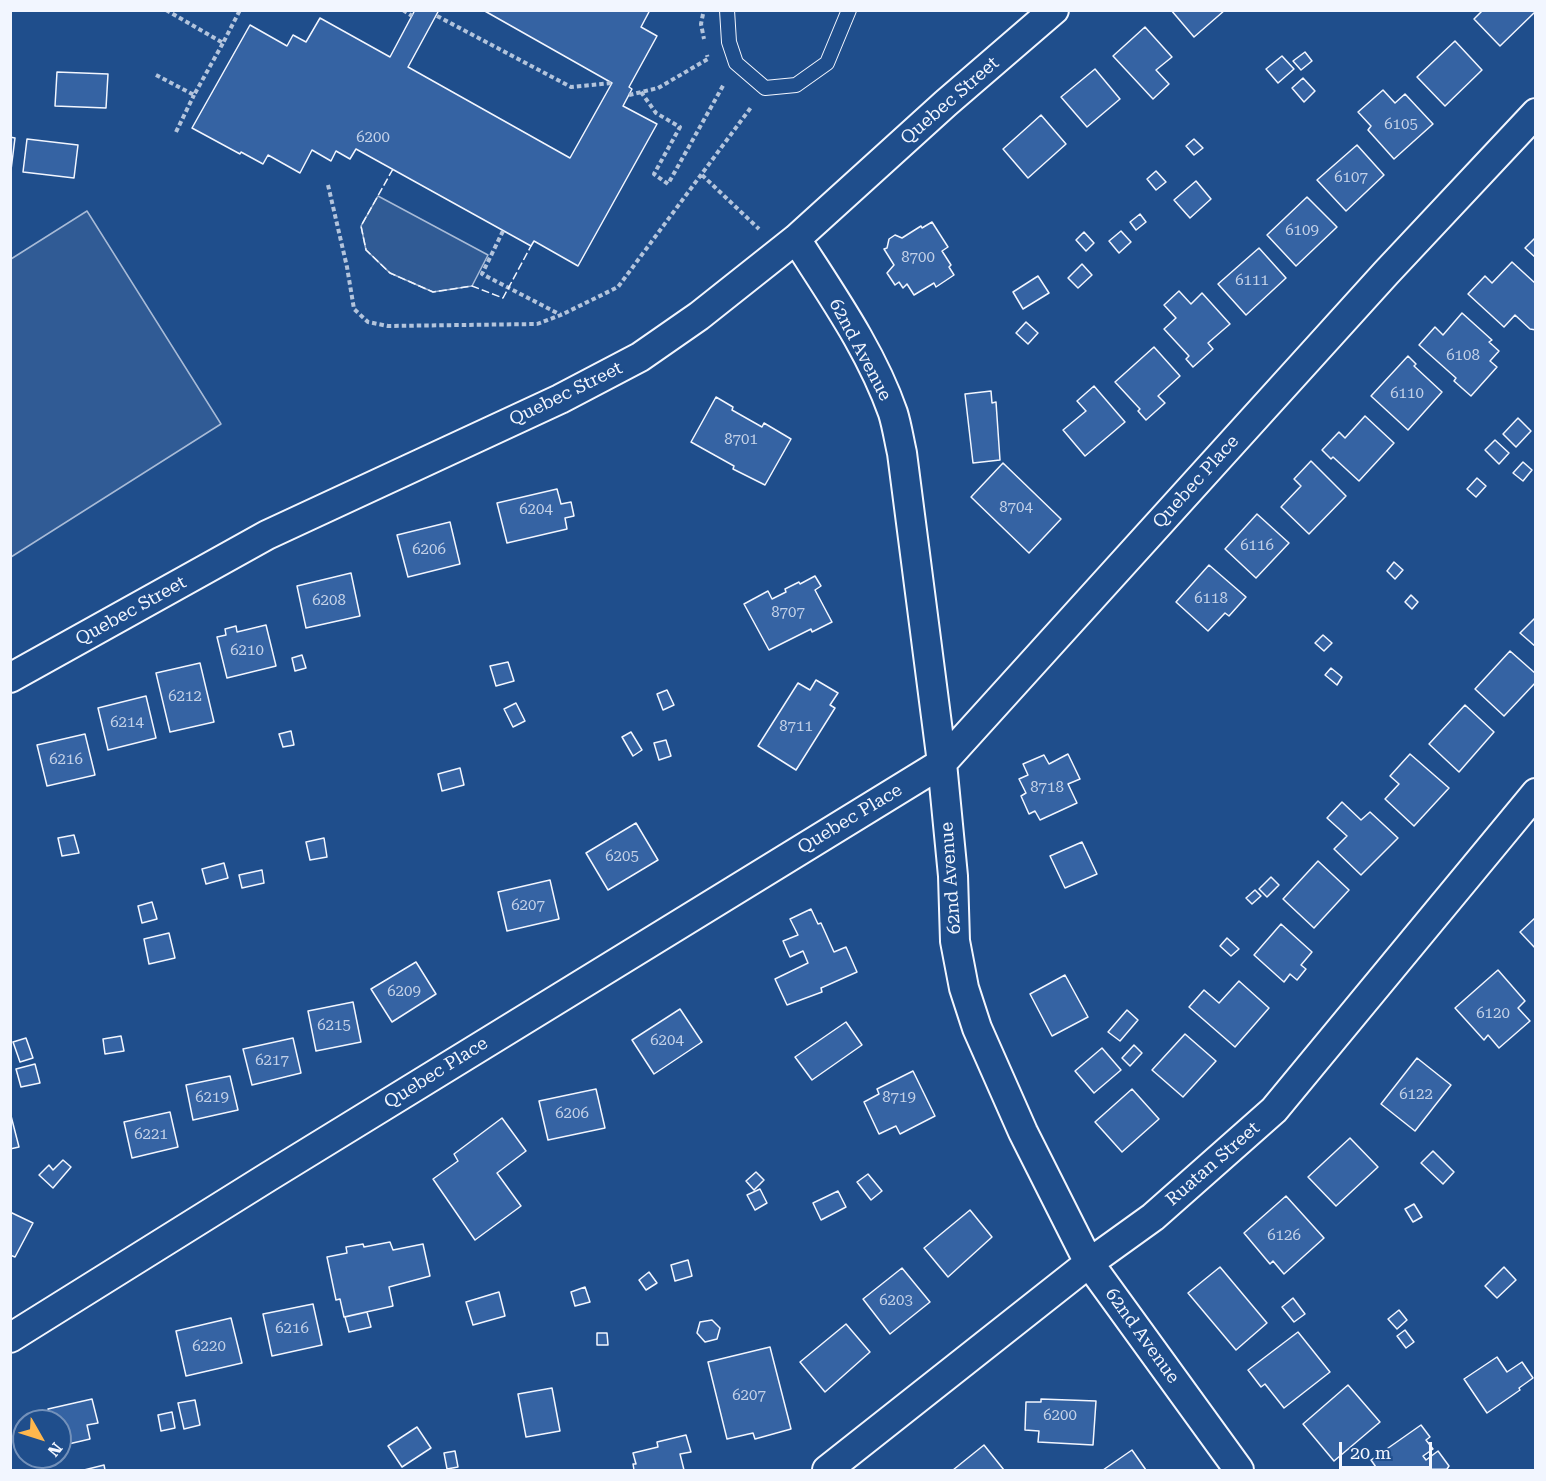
<!DOCTYPE html>
<html>
<head>
<meta charset="utf-8">
<style>
	body { margin:0 }
	#map { position:relative; width:1546px; height:1481px; overflow:hidden; background:#1f4e8c; font-family:"Roboto Serif",serif }
	canvas { display:block }
	.frame { position:absolute; inset:0; border:12px solid #f2f6ff; pointer-events:none }
	.north { position:absolute; left:12px; top:1409px; width:60px; height:60px; box-sizing:border-box; background:#1f4e8c; border:2px solid #7391ba; border-radius:50%; rotate:129deg; font-size:16px; font-weight:700; line-height:24px; text-align:center; color:#f2f6ff }
	.north::after { content:''; display:block; margin:auto; width:21px; height:27px; background:#ffb74d; clip-path:polygon(50% 0,100% 100%,50% 72%,0 100%) }
	.scale { position:absolute; left:1339px; top:1442px; width:93px; height:27px; box-sizing:border-box; border:3px solid #f2f6ff; border-top:0; padding-left:8px; font-size:18px; line-height:21px; white-space:nowrap; color:#f2f6ff; -webkit-text-stroke:4px #1f4e8c; paint-order:stroke }
</style>
</head>
<body>
<div id="map">
<canvas width="1546" height="1481"></canvas>
<div class="frame"></div>
<div class="north">N</div>
<div class="scale">20 m</div>
</div>
<script>
const g = document.querySelector('canvas').getContext('2d');
g.lineJoin = 'round';
function fill(path, color) { g.fillStyle = color; g.fill(path, 'evenodd'); }
function stroke(path, color, width, dash) { g.strokeStyle = color; g.lineWidth = width; g.lineCap = dash ? 'butt' : 'round'; g.setLineDash(dash || []); g.stroke(path); }
function label(font, color, halo, rows, align = 'center') {
  g.font = font + ' "Roboto Serif",serif'; g.lineWidth = 4.5; g.setLineDash([]); g.textBaseline = 'middle'; g.strokeStyle = halo; g.fillStyle = color; for (const [text, x, y, turn = 0] of rows) {
    g.save(); g.translate(x, y); g.rotate((+turn || 0) * Math.PI / 180); g.textAlign = isNaN(turn) ? turn : align; if (halo) g.strokeText(text, 0, 0); g.fillText(text, 0, 0); g.restore();
  }
}
const built = new Path2D(`
	M378,196L488,255L472,286L433,292L390,273L366,250L361,226Z
	M87,211L221,424L11,557V259Z`);
fill(built, '#305b95');
stroke(built, '#a8bbd7', 1.5);
const building = new Path2D(`
	M415,10H439L408,67L570,158L612,83L483,10H650L641,27L657,36L629,87L632,89L623,106L657,124L578,266L534,241L531,246L356,149L350,159L336,151L331,161L312,150L300,173L268,155L263,164L241,152L240,154L192,128L250,25L287,46L293,35L306,42L320,18L390,57Z
	M1171,10H1225L1194,37Z
	M1483,10H1536V11L1500,46L1474,19Z
	M1145,27L1172,57L1156,70L1169,84L1153,99L1113,56Z
	M1455,41L1482,70L1445,106L1417,77Z
	M1305,52L1312,61L1301,70L1293,61Z
	M1282,56L1294,69L1278,83L1266,69Z
	M1095,69L1120,99L1087,127L1061,97Z
	M57,72L108,74L106,108L55,106Z
	M1303,78L1315,91L1304,102L1292,88Z
	M1383,90L1395,103L1405,94L1433,124L1394,159L1368,130L1371,126L1358,112Z
	M1041,115L1066,144L1028,178L1003,149Z
	M10,137L15,138L11,170H10Z
	M27,139L78,145L74,178L23,172Z
	M1194,139L1203,148L1194,155L1186,146Z
	M1357,145L1384,175L1346,211L1317,180Z
	M1156,171L1166,182L1156,190L1147,179Z
	M1196,181L1211,199L1190,218L1174,200Z
	M1307,197L1337,227L1296,266L1267,235Z
	M1140,214L1146,222L1136,230L1130,222Z
	M932,222L948,247L942,251L951,265L949,267L954,275L936,287L934,283L914,295L907,284L903,288L899,282L895,285L887,273L894,265L884,249L887,248L889,239L895,235L902,238L921,226L922,228Z
	M1121,231L1131,242L1119,253L1109,241Z
	M1084,232L1094,243L1086,251L1076,240Z
	M1536,237V258L1525,248Z
	M1259,248L1286,278L1246,315L1218,284Z
	M1512,262L1536,284V330L1530,329L1515,315L1504,327L1468,294L1485,276L1492,283Z
	M1082,264L1092,275L1078,288L1068,278Z
	M1038,276L1049,293L1023,309L1013,292Z
	M1179,291L1191,304L1202,293L1230,324L1208,343L1213,349L1193,367L1186,359L1189,356L1164,329L1176,318L1164,305Z
	M1462,313L1492,340L1489,342L1499,351L1490,361L1497,367L1471,396L1454,381L1456,378L1419,345L1435,327L1443,335Z
	M1026,322L1038,333L1028,344L1016,333Z
	M1154,347L1180,376L1158,396L1165,403L1146,420L1138,411L1140,409L1115,382Z
	M1408,356L1416,364L1414,366L1442,392L1408,430L1371,396Z
	M1094,386L1125,422L1085,456L1063,430L1086,411L1077,401Z
	M991,391L992,403L996,402L1000,460L973,463L965,394Z
	M716,397L733,407L732,410L762,427L764,423L791,439L765,485L733,469L734,466L691,442Z
	M1365,416L1394,443L1359,481L1333,457L1331,459L1322,450L1339,432L1345,438Z
	M1518,418L1531,431L1516,447L1503,434Z
	M1495,440L1509,453L1499,464L1485,450Z
	M1311,461L1346,496L1309,534L1281,507L1301,486L1294,479Z
	M1523,462L1532,470L1523,481L1513,473Z
	M1003,463L1061,519L1029,553L971,497Z
	M1477,478L1486,486L1476,497L1467,489Z
	M557,489L561,504L571,502L574,516L565,518L567,529L507,543L497,503Z
	M1257,514L1289,543L1256,578L1225,549Z
	M450,522L460,564L408,577L397,535Z
	M1394,562L1403,570L1395,579L1387,571Z
	M1209,565L1246,597L1229,616L1225,613L1208,631L1176,602Z
	M351,573L360,616L306,628L297,586Z
	M815,576L821,586L815,590L832,622L812,632L811,629L769,650L744,604L768,591L772,599L786,592L785,589L799,582L800,584Z
	M1411,595L1418,602L1412,609L1405,602Z
	M1536,617V647L1520,633Z
	M266,625L276,666L227,678L217,637L226,635L225,629L236,626L237,632Z
	M1323,635L1332,643L1324,651L1315,643Z
	M1510,651L1536,674V682L1504,716L1475,689Z
	M302,655L306,668L295,671L292,658Z
	M508,662L514,681L496,686L490,666Z
	M200,663L214,722L170,732L156,673Z
	M1331,668L1342,677L1337,685L1325,675Z
	M816,680L838,693L830,705L835,708L796,770L758,746L798,683L810,690Z
	M667,690L674,705L663,710L657,694Z
	M146,696L156,738L108,750L98,708Z
	M516,703L525,721L513,727L504,709Z
	M1465,705L1494,732L1459,772L1429,744Z
	M291,731L294,745L283,747L279,734Z
	M631,732L642,750L633,756L622,737Z
	M85,734L95,775L47,786L37,745Z
	M666,740L671,756L659,760L654,743Z
	M1068,754L1080,779L1068,784L1077,803L1040,820L1035,811L1029,814L1021,796L1026,793L1019,779L1028,775L1023,764L1044,755L1049,764Z
	M1410,754L1449,788L1414,826L1385,799L1399,784L1390,776Z
	M460,768L464,785L442,791L438,774Z
	M1342,802L1361,820L1370,812L1398,838L1361,875L1334,849L1347,836L1327,818Z
	M636,823L658,860L608,890L586,853Z
	M74,835L79,853L62,856L58,838Z
	M324,838L327,857L310,860L306,842Z
	M1082,842L1097,874L1065,888L1050,856Z
	M1318,861L1349,890L1314,928L1283,899Z
	M224,863L228,878L206,884L202,869Z
	M262,870L264,883L242,888L239,875Z
	M1271,877L1279,885L1267,897L1259,889Z
	M550,880L559,919L507,931L498,892Z
	M1255,890L1261,896L1252,904L1246,898Z
	M152,902L157,919L142,923L138,906Z
	M811,909L818,924L821,923L834,952L846,947L857,972L821,988L822,992L787,1005L775,979L808,963L803,951L790,957L783,941L798,935L790,919Z
	M1536,917V949L1520,932Z
	M1281,924L1312,952L1301,965L1306,969L1297,980L1290,974L1284,982L1254,955Z
	M169,933L175,958L149,964L144,939Z
	M1227,938L1239,949L1231,956L1220,946Z
	M416,962L436,994L392,1022L371,989Z
	M1498,970L1525,1001L1518,1008L1530,1021L1499,1048L1488,1035L1484,1040L1455,1008Z
	M1065,975L1088,1017L1052,1036L1030,994Z
	M1239,981L1269,1008L1235,1047L1189,1007L1204,990L1219,1003Z
	M353,1002L361,1042L316,1051L308,1011Z
	M680,1009L702,1042L654,1074L632,1040Z
	M1127,1010L1138,1020L1120,1041L1108,1032Z
	M846,1022L862,1045L812,1080L795,1057Z
	M1185,1034L1216,1061L1183,1097L1152,1070Z
	M121,1036L124,1051L105,1054L103,1039Z
	M26,1038L33,1058L20,1062L13,1042Z
	M293,1038L301,1073L252,1085L243,1049Z
	M1134,1045L1142,1053L1130,1066L1122,1058Z
	M1102,1048L1121,1070L1094,1093L1075,1071Z
	M1417,1058L1451,1085L1415,1131L1381,1104Z
	M35,1064L40,1083L21,1087L16,1069Z
	M913,1071L935,1116L900,1134L896,1126L879,1134L864,1102L879,1094L877,1089Z
	M230,1076L238,1110L193,1120L186,1085Z
	M596,1089L605,1128L548,1140L539,1101Z
	M1132,1089L1159,1119L1122,1152L1095,1122Z
	M10,1112L19,1147L10,1149Z
	M170,1112L178,1147L132,1158L124,1122Z
	M502,1118L526,1151L497,1173L521,1206L475,1240L433,1179L458,1161L454,1154Z
	M1350,1138L1378,1167L1336,1206L1308,1177Z
	M1433,1151L1454,1172L1443,1184L1421,1163Z
	M63,1160L71,1167L53,1188L39,1175L49,1165L53,1170Z
	M756,1172L764,1180L754,1190L746,1181Z
	M868,1174L882,1191L871,1200L857,1182Z
	M760,1189L767,1203L755,1210L747,1195Z
	M838,1191L846,1207L821,1220L813,1203Z
	M1286,1196L1324,1238L1284,1274L1273,1261L1270,1264L1244,1233Z
	M1414,1204L1422,1217L1413,1222L1405,1209Z
	M970,1210L992,1237L948,1277L924,1248Z
	M10,1212L33,1223L15,1257L10,1255Z
	M390,1242L393,1250L423,1244L430,1276L389,1287L393,1306L344,1317L340,1299L336,1300L327,1257L347,1253L346,1247L363,1244L364,1247Z
	M688,1260L692,1276L675,1281L671,1265Z
	M1220,1267L1267,1323L1236,1350L1188,1293Z
	M1504,1267L1516,1280L1497,1298L1485,1286Z
	M902,1268L930,1302L890,1334L863,1299Z
	M649,1272L657,1283L646,1290L639,1280Z
	M585,1287L590,1302L575,1306L571,1292Z
	M499,1292L505,1316L473,1325L466,1302Z
	M1293,1298L1305,1314L1294,1322L1282,1307Z
	M313,1304L322,1345L272,1356L263,1314Z
	M1399,1310L1407,1320L1397,1329L1388,1319Z
	M367,1312L371,1327L349,1332L345,1317Z
	M231,1318L242,1363L186,1376L176,1331Z
	M712,1320L720,1328L717,1339L705,1342L697,1333L700,1322Z
	M846,1324L870,1352L825,1392L800,1362Z
	M1405,1330L1414,1342L1406,1348L1397,1336Z
	M1298,1332L1330,1372L1284,1408L1265,1384L1261,1387L1248,1370Z
	M597,1333H607L608,1345H597Z
	M770,1347L791,1429L755,1439L753,1433L727,1439L708,1362Z
	M1497,1357L1507,1372L1522,1362L1533,1378L1519,1388L1520,1390L1487,1413L1464,1379Z
	M1348,1385L1380,1422L1334,1461L1303,1424Z
	M552,1388L560,1431L526,1437L518,1394Z
	M92,1399L98,1423L87,1425L90,1439L60,1446V1421H51L48,1409Z
	M1041,1399L1096,1401L1093,1445L1038,1442L1039,1431L1025,1430L1026,1402H1041Z
	M195,1400L200,1425L184,1429L178,1403Z
	M172,1412L175,1428L161,1431L158,1415Z
	M1421,1425L1430,1437L1426,1440L1433,1449L1423,1456L1426,1460L1438,1451L1449,1466L1447,1469L1378,1470L1371,1460Z
	M417,1427L431,1448L402,1467L388,1446Z
	M686,1435L691,1452L680,1454L684,1470H634L633,1464H636L633,1453L658,1447L657,1442Z
	M984,1445L1004,1470H953Z
	M1132,1450L1146,1470H1103Z
	M455,1451L458,1467L447,1469L444,1453Z
	M104,1465L105,1470H84Z`);
fill(building, '#3563a3');
stroke(building, '#f2f6ff', 1.5);
const service = new Path2D(`
	M727,10L729,42L736,63L765,88L796,85L827,63L849,10`);
const minor = new Path2D(`
	M796,239C831,294 871,350 893,413C897,426 899,440 902,453L942,763L953,876L955,941L964,988L977,1028L1023,1132L1089,1263L1239,1470
	M10,678L267,535L560,399L640,357L699,316L796,239L946,103L1054,10
	M10,1338L268,1177L942,763L1386,273L1536,113
	M827,1470L1089,1263L1153,1217L1274,1110L1536,793`);
stroke(service, '#f2f6ff', 16);
stroke(minor, '#f2f6ff', 32);
stroke(new Path2D(`
	M166,10L223,43L240,10
	M403,10L412,16
	M703,14L701,24L704,39
	M437,16L571,87L612,83
	M156,75L194,95L223,43
	M641,92L656,113L680,127L654,174L668,184L724,84
	M629,95L658,88L708,59L707,55
	M176,132L194,95
	M702,175L759,229
	M328,185L347,267L354,309L368,322L388,326L537,324L561,315L618,287L752,106
	M503,231L482,274L561,315`), '#b3c4dc', 4, [4.5, 3]);
stroke(service, '#1f4e8c', 14);
stroke(minor, '#1f4e8c', 28);
stroke(new Path2D(`
	M393,169L361,226L366,250L390,273L433,292L472,286L503,298L531,246`), '#f2f6ff', 1.5, [8, 3]);
label('15px', '#c3d1e8', null, [
	["6105",1401,125],
	["6200",373,138],
	["6107",1351,178],
	["6109",1302,231],
	["8700",918,258],
	["6111",1252,281],
	["6108",1463,356],
	["6110",1407,394],
	["8701",741,440],
	["8704",1016,508],
	["6204",536,510],
	["6116",1257,546],
	["6206",429,550],
	["6118",1211,599],
	["6208",329,601],
	["8707",788,613],
	["6210",247,651],
	["6212",185,697],
	["6214",127,723],
	["8711",796,727],
	["6216",66,760],
	["8718",1047,788],
	["6205",622,857],
	["6207",528,906],
	["6209",404,992],
	["6120",1493,1014],
	["6215",334,1026],
	["6204",667,1041],
	["6217",272,1061],
	["6122",1416,1095],
	["6219",212,1098],
	["8719",899,1098],
	["6206",572,1114],
	["6221",151,1135],
	["6126",1284,1236],
	["6203",896,1301],
	["6216",292,1329],
	["6220",209,1347],
	["6207",749,1396],
	["6200",1060,1416]
]);
label('18px', '#f2f6ff', '#1f4e8c', [
	["Quebec Street",950,101,-41],
	["62nd Avenue",860,350,62],
	["Quebec Street",566,394,-26],
	["Quebec Place",1196,482,-48],
	["Quebec Street",131,611,-29],
	["Quebec Place",850,819,-31],
	["62nd Avenue",951,878,-94],
	["Quebec Place",436,1073,-32],
	["Ruatan Street",1213,1164,-41],
	["62nd Avenue",1142,1336,54]
]);
</script>
</body>
</html>
